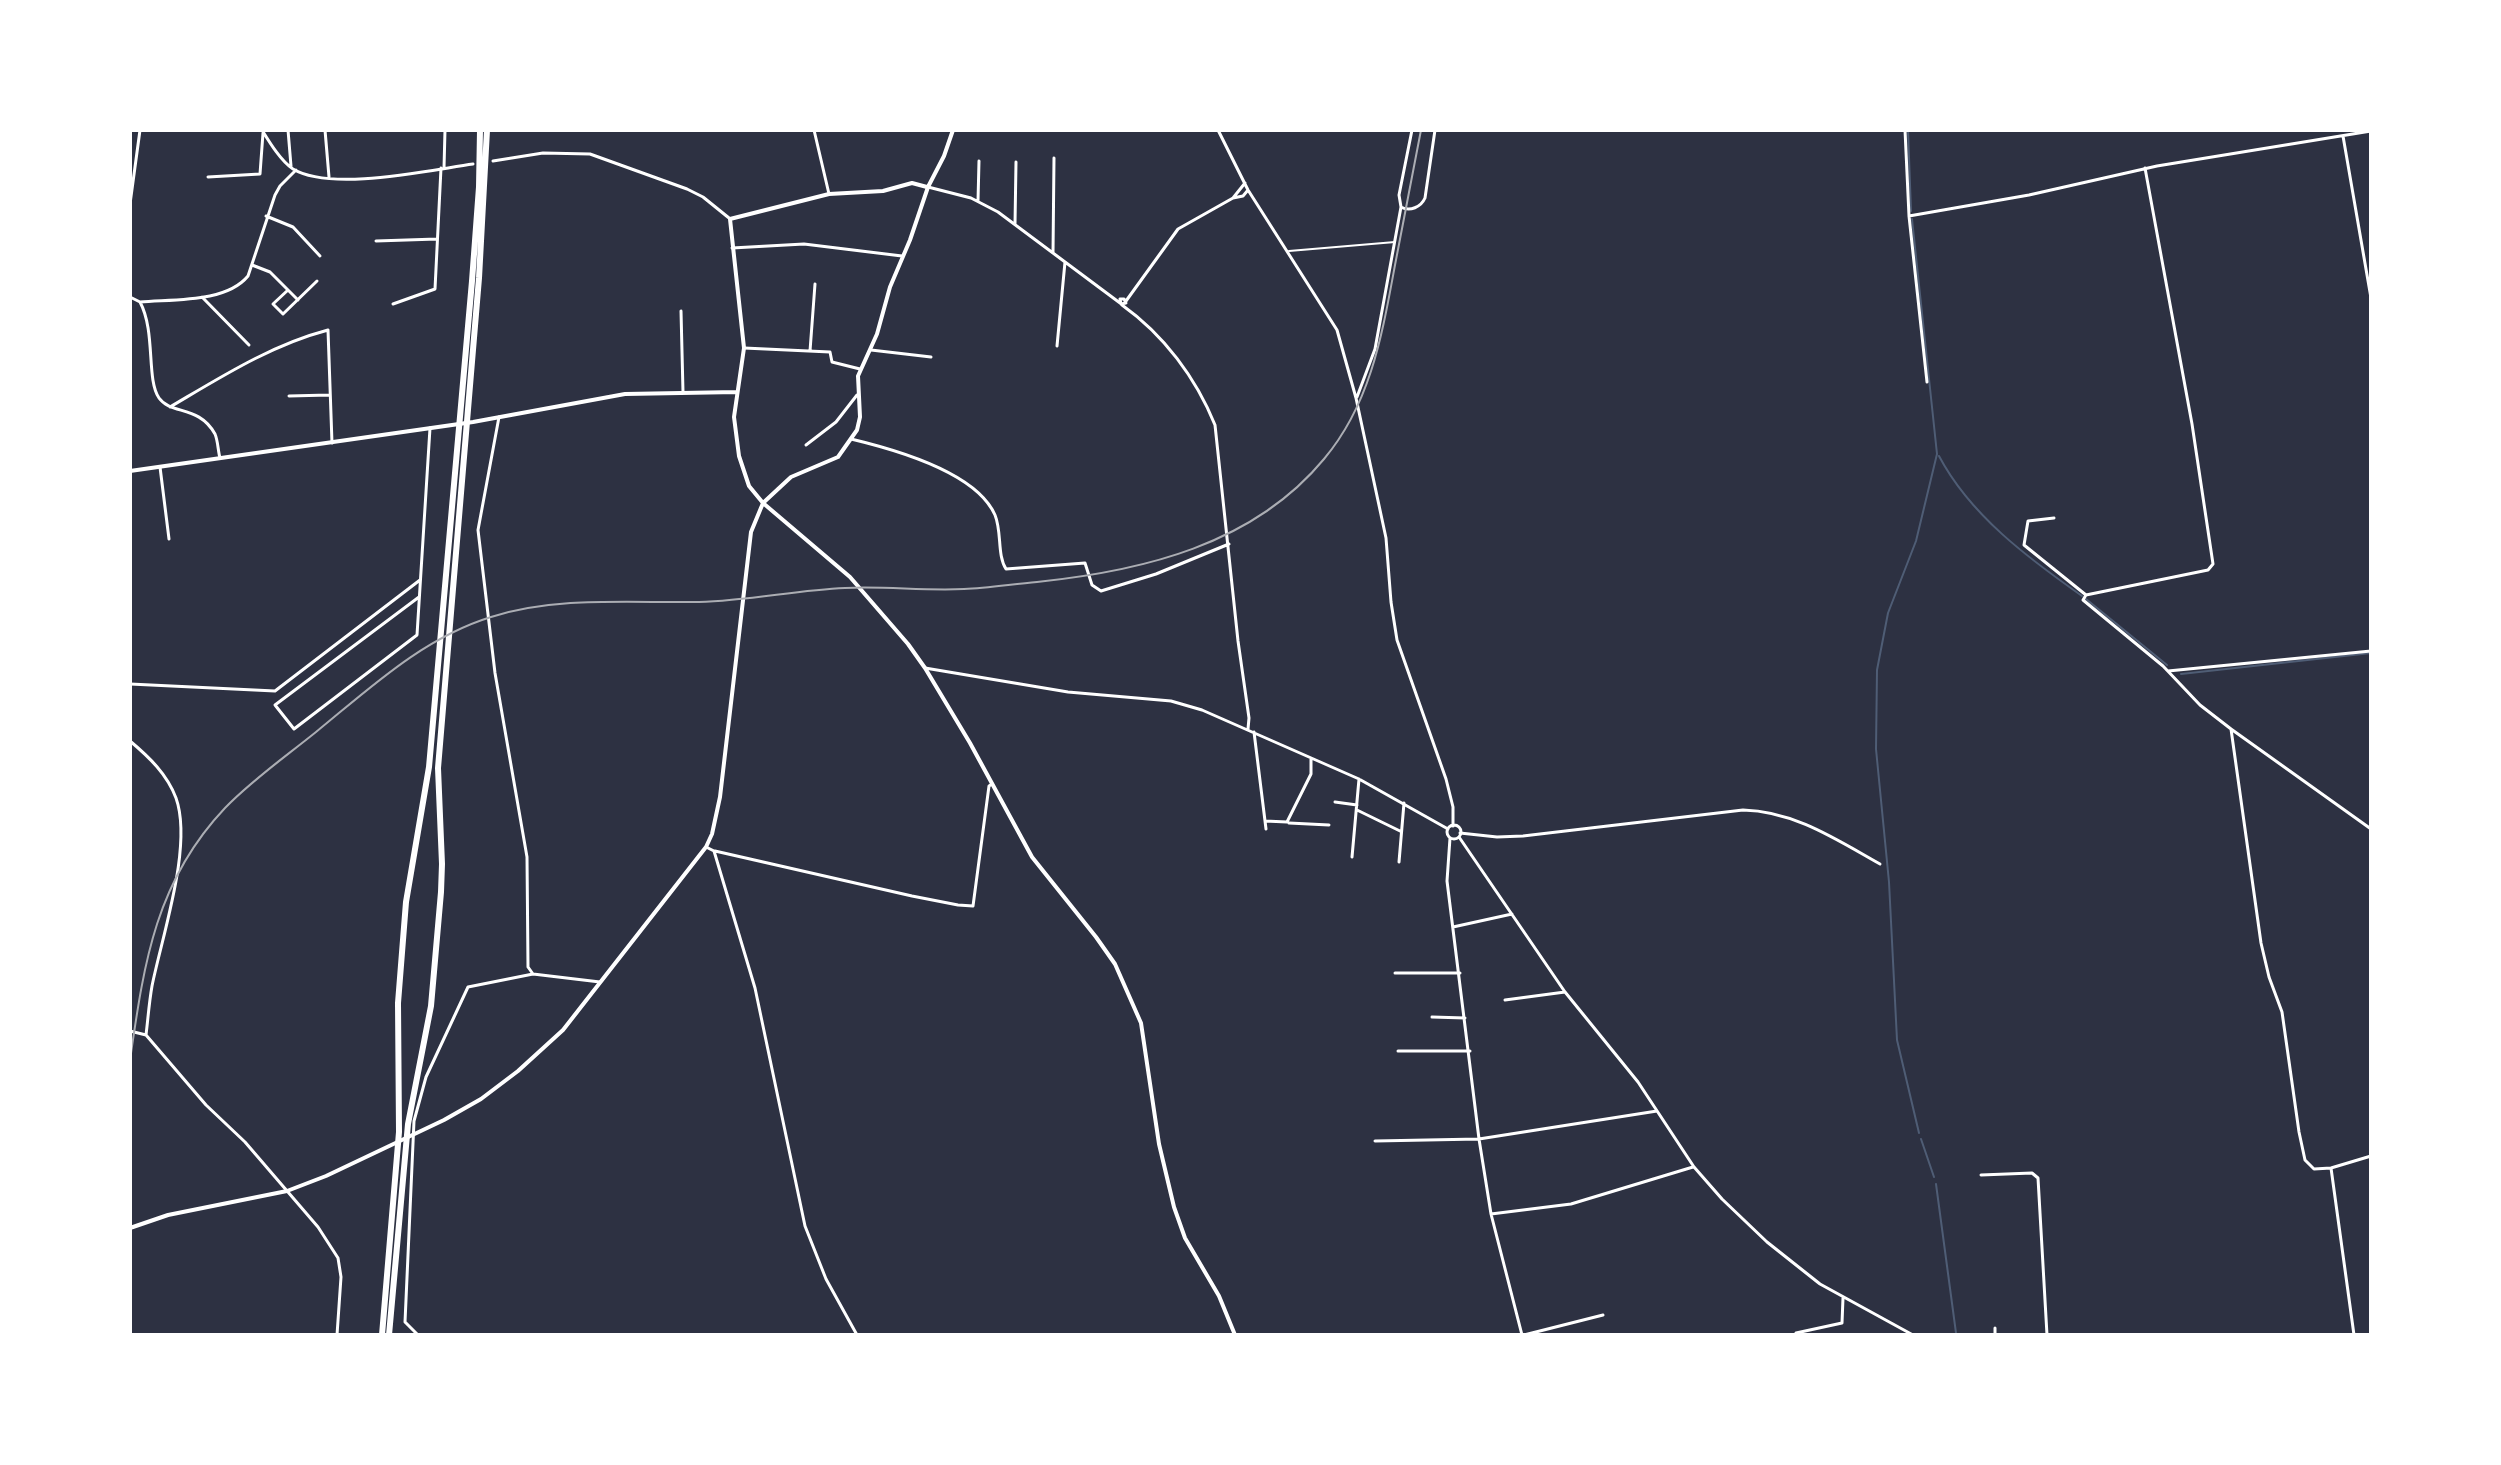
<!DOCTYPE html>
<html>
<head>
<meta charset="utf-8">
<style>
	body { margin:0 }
	#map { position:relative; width:2501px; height:1465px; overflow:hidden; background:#2d3142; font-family:"Golos Text",sans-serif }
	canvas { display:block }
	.frame { position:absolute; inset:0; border:132px solid #fff; pointer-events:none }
</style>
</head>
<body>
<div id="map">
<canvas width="2501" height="1465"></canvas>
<div class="frame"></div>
</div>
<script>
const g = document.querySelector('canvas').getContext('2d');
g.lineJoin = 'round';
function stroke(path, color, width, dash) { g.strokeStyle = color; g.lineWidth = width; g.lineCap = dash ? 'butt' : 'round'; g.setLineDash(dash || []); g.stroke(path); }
stroke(new Path2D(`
	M1908,130L1911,211
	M1912,219L1937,454L1916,541L1888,613L1877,670L1876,749L1889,882L1897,1040L1919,1133
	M1939,456C1970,515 2028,558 2082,596
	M2086,599L2167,665
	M2181,674L2371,653
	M1921,1139L1934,1177
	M1936,1184L1956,1333`), '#4f5d75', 2);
stroke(new Path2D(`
	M1289,251L1395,242`), '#fff', 2);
stroke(new Path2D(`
	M262,130C270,143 281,161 293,169C331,192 430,170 473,164
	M288,130L291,166
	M325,130L329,177
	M814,130L829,194
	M1218,130L1248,190L1337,330L1356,398L1386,538L1391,602L1397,640L1446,779L1453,807V826
	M1412,130L1399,195L1401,207C1410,212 1421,207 1425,198L1435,130
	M1905,130L1909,216L1927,382
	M2343,136L2371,298
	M493,161L543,153L590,154L687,189L703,197L729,218
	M444,168L445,130
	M208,177L260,174L263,133
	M928,187L971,198L998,212L1120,303
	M1233,198L1245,183
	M978,201L979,161
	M130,204L140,130
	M266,216L293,227L320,256
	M1909,216L2029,195L2157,166L2371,131
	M1015,224L1016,162
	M376,241L437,239
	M732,248L804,244L902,256
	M1053,253L1054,158
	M252,265L270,272L298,300
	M288,290L273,304L283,314L317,281
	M130,297L140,302C173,299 226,303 248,276L275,195L280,186L296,170
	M202,297L249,345
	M1120,299H1124L1126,303L1121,304Z
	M1126,301L1178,229L1233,198L1243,196L1248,190
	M140,302C156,332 146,379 159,398C171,415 199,405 215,434C218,441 218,451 220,458
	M393,304L435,289L441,168
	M1122,305C1164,335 1196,378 1215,425L1238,641L1249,718L1248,729
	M681,311L683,392
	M1057,346L1065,262
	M744,348L830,352L832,362L860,369
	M871,350L931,357
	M810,351L815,284
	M289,396L329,395
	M1357,397L1375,349L1401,207
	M170,407C221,377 271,345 328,330L332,443
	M499,417L478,530L495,673L527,857L528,967L533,974L600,982
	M851,439C893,449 976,472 995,515C1002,532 997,555 1006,569L1085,563L1092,585L1101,591L1156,574L1229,544
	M806,445L836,422L857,395
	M160,467L169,539
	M2054,518L2028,521L2024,545L2086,595
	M2086,595L2208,570L2213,564L2192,424L2145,168
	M2086,595L2083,600L2163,666L2200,705L2231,729L2371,829
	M419,597L275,705L294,729L417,635L430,428
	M925,668L1068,692L1171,701L1202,710L1359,779L1448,829
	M2168,671L2371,651
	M130,684L275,691L420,580
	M2231,729L2261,943L2269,977L2282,1012L2299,1132L2305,1160L2314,1169L2331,1168L2371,1156
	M1254,732L1266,829
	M130,741C149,757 167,774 176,798C193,846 162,936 152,986C149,1003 148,1019 146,1035
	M1335,802L1357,805
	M1357,810L1400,831
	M1265,821L1287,822L1311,774V758
	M1289,823L1329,825
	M1447 832a7 7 0 1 1 14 0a7 7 0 1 1-14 0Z
	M1460,833L1497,837L1523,836L1743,810C1794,811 1837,840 1880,864
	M1459,837L1565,992L1638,1082L1694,1167L1722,1199L1767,1242L1820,1284L1913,1335
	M1450,838L1447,881L1479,1139L1491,1214L1522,1335
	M706,847L714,851L755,988L805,1226L826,1279L857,1335
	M715,851L912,896L958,905L973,906L989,786L992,784
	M1352,857L1359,779
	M1399,862L1404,803
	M1453,927L1512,914
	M1395,973H1460
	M1505,1000L1565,992
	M1432,1017L1465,1018
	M130,1031L146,1035
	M146,1035L206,1105L245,1142L318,1227L338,1258L341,1277L337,1335
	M1398,1051H1470
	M1375,1141L1479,1139L1657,1111
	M2331,1168L2354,1335
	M1981,1175L2032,1173L2038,1178L2047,1335
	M1491,1214L1571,1204L1693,1167
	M1796,1333L1842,1323L1843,1298
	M418,1335L405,1322L414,1121L426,1077L468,987L533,974
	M1524,1335L1603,1315
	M1995,1335V1328`), '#fff', 3);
stroke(new Path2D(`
	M927,187L912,183L883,191L829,194L730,219L744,348L734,417L739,456L749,486L763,503L850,577L908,644L925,668L970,743L1032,857L1096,937L1115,964L1141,1023L1159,1144L1174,1207L1185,1238L1219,1296L1235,1335
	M130,471L473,422L625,394L737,392
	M130,1228L168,1215L287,1191L326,1176L444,1120L481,1099L518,1071L563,1030L706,847L712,834L720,797L751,532L763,503L791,477L838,457L857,430L860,417L858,376L877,334L890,287L910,240L928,187L944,156L953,130`), '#fff', 4);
stroke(new Path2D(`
	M382,1335L399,1132L398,1003L406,902L429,767L472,281L479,187L480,130
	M389,1335L408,1124L431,1006L441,892L442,864L438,768L479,278L487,130`), '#fff', 6);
stroke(new Path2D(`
	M130,1060C144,964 155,882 225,808C252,780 285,757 316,732C370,688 423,638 491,617C557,596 630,603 699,602C749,601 796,590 845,588C885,586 924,591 964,589C988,588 1013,584 1037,582C1142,571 1253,545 1324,459C1371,403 1382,335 1395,265C1404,220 1412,175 1421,130`), '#abadb3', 2);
</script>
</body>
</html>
